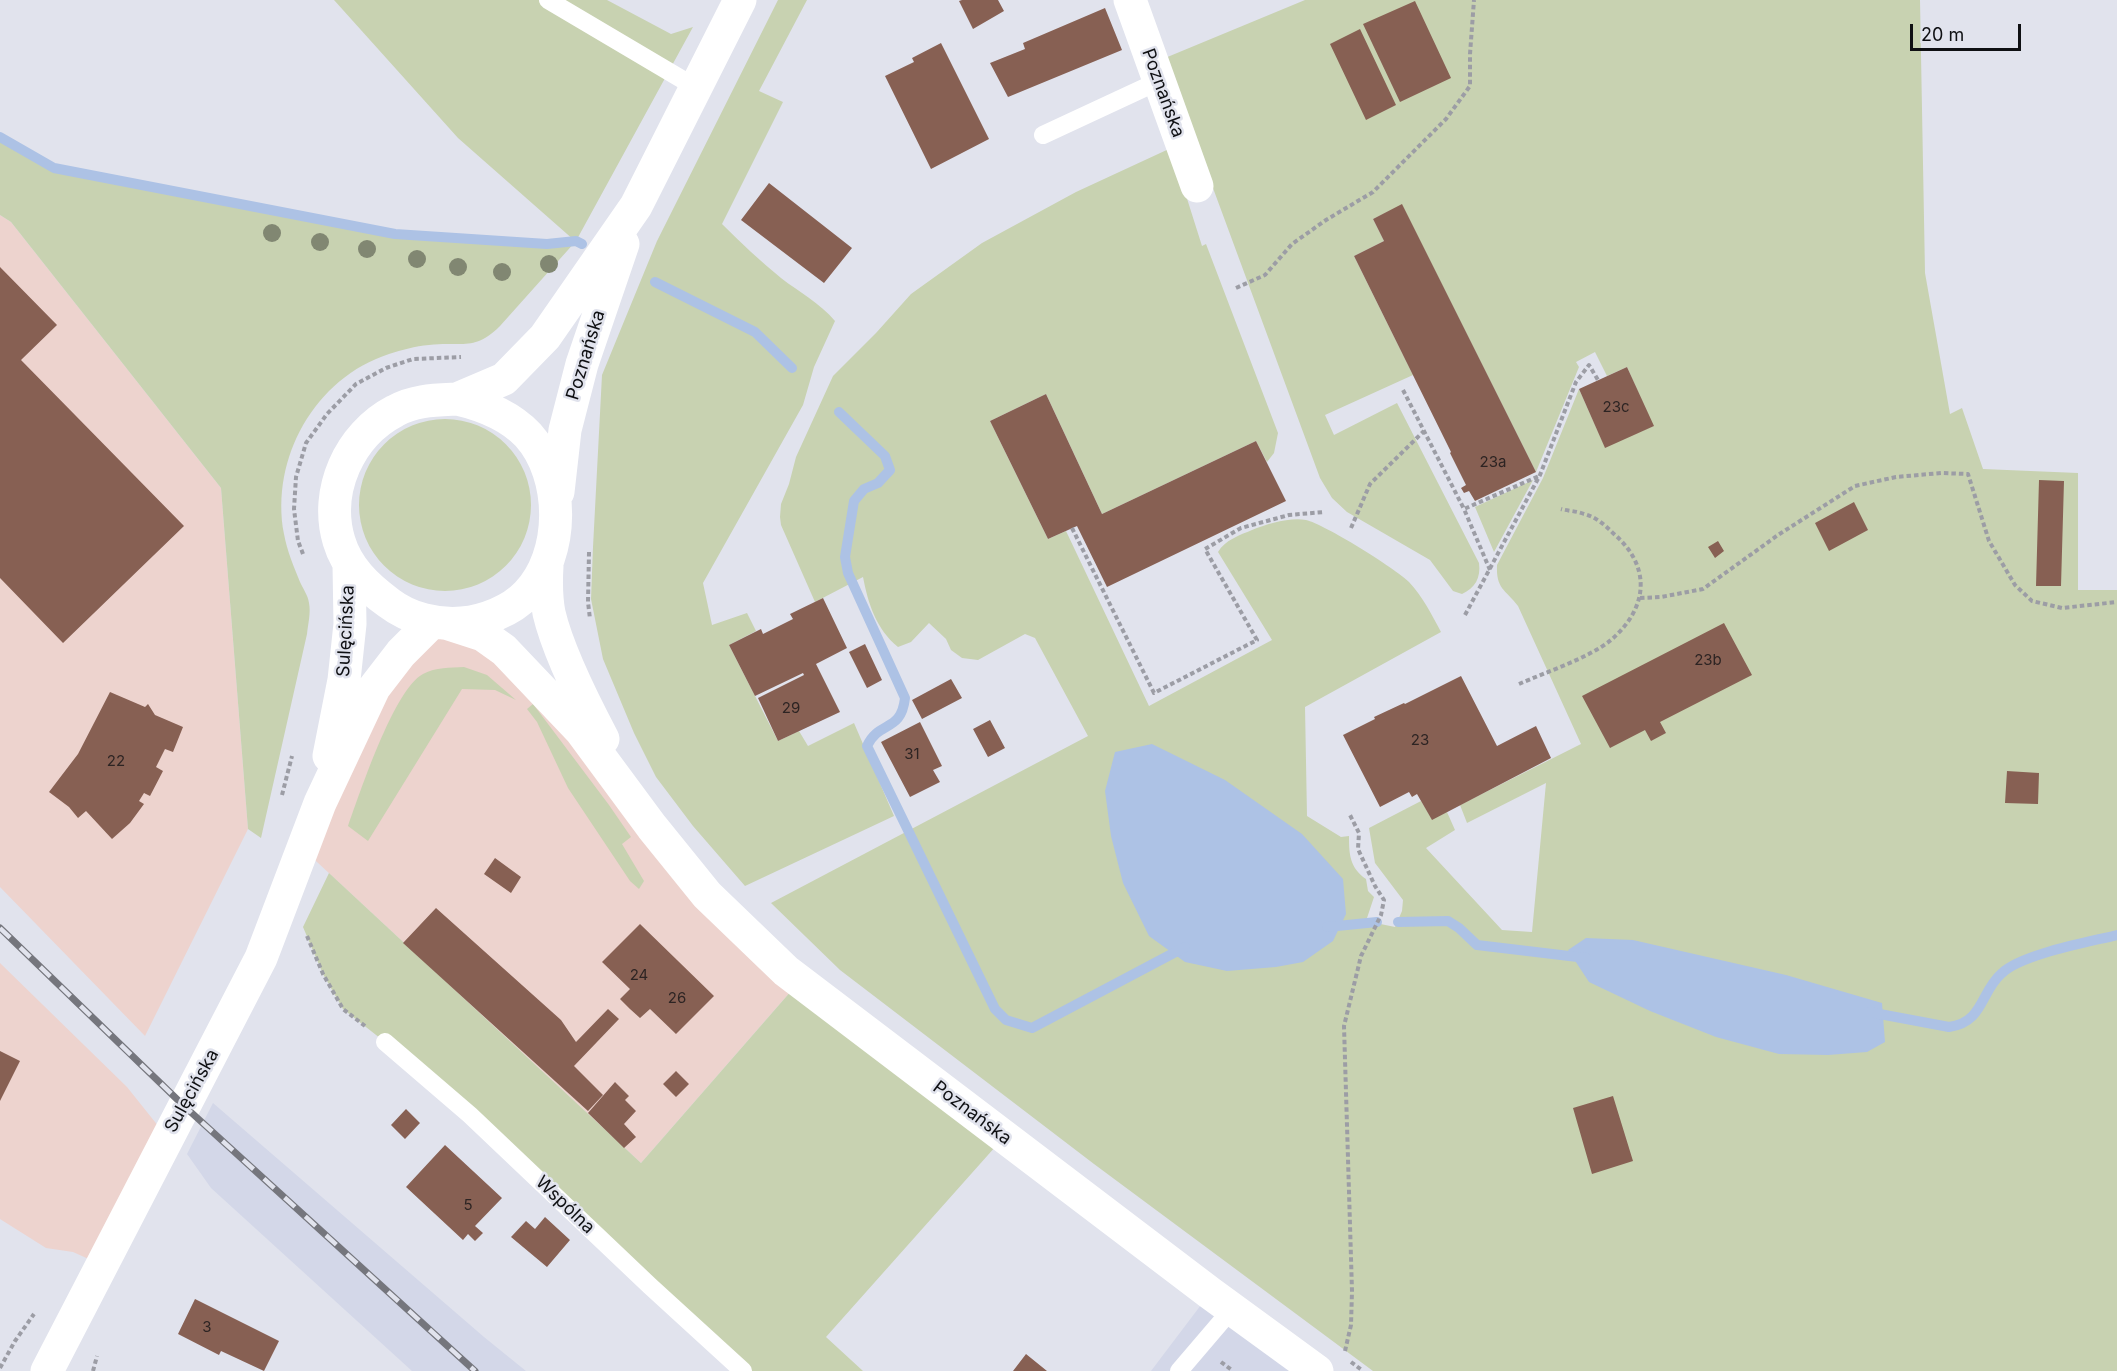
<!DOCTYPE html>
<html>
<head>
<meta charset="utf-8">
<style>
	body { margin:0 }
	#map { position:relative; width:2117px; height:1371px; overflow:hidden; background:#e1e3ed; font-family:Inter,sans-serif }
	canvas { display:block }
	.scale { position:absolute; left:1910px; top:24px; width:111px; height:27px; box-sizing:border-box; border:3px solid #0f1013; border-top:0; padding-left:8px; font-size:18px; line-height:21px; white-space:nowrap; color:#0f1013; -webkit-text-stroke:4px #e1e3ed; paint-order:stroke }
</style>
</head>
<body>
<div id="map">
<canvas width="2117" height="1371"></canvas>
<div class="scale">20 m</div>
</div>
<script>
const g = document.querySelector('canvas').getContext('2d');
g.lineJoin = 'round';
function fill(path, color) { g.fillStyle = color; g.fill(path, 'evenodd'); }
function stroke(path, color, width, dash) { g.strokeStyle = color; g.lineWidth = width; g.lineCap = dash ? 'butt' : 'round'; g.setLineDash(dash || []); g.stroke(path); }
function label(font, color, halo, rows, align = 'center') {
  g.font = font + ' Inter,sans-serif'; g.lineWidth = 5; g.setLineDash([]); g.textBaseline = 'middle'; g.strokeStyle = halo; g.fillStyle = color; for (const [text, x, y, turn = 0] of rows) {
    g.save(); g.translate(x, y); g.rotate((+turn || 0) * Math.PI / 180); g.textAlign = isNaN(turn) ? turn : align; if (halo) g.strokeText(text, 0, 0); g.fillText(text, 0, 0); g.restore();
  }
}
fill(new Path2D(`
	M0,215L11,222L221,488L248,829L145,1036L0,887Z
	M432,622L483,635L799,982L641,1163L303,849L320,803Z
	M0,963L127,1087L167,1137L102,1265L73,1252L46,1248L0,1219Z`), '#edd3ce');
fill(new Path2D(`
	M213,1103L484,1337L526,1371H412L211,1188L187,1154Z
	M1210,1293L1317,1371H1151Z`), '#d3d7e8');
fill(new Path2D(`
	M334,0H607L671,34L693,27L576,241L500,326C474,352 461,341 429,345C415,346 402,350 389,354C315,378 270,458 284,534C287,551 294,567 300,582C303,589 308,595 309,603C311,613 308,624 307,634L261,838L248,829L221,488L11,222L0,215V137L54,168L395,234L547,244L575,241L458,138Z
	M778,0H807L759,91L783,102L722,224C741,243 760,261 781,278C799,292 820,303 835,321L814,367L803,405L703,583L712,625L747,613L756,631L729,645L778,741L799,731L808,746L854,723L894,816L745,886L693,826L656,777L634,733L603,659L591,599L593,547L602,375L657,241Z
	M1305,0H1920L1925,273L1950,414L1962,408L1983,469L2078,473V590H2117V1371H1373L1094,1164L840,970L771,903L1088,736L1035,638L1025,634L978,660L962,658L951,650L946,639L929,623L911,642L898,647C876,629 868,603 863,577L815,602L781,525L780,517L781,504L789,484L796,457L833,376L876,333L911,294L982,243L1076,192L1171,148L1202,246L1206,244L1278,433L1274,453L1267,462L1256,441L1102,514L1046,394L990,421L1048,539L1066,531L1149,706L1272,640L1218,552C1225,540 1240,535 1252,530C1267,524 1290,517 1306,520C1324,524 1395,568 1409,582C1423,597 1432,615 1441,632L1305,707L1307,816L1341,837L1349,836C1349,855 1350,868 1366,879L1368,891L1374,897L1366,921L1395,927L1402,911L1403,900L1375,863L1369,828L1421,801L1432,819L1447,812L1455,830L1426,848L1502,930L1532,932L1546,783L1467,823L1460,805L1581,744L1518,606C1505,589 1496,589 1497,565L1543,478L1579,389L1605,447L1653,426L1627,367L1607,376L1595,352L1576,362L1579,367L1536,472L1402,205L1373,219L1384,241L1354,256L1413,375L1325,415L1334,435L1397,403L1479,563C1481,578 1475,588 1462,594L1453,591L1430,560L1347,512L1332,498L1320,478L1165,58Z
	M359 505a86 86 0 1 1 172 0a86 86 0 1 1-172 0Z
	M1533,480L1494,552L1475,507Z
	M464,667L487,675L516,700L495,690L462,689L368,841L348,826C360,793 394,689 423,674C436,667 450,668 464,667Z
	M533,704L609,805L631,837L622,844L644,881L639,889L630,881L568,788L537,722L527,709Z
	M329,873L641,1163L799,982L1004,1137L826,1337L863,1371H743L385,1042L343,1009L323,974L303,927Z`), '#c8d2b1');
fill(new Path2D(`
	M1152,744L1225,780L1302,834L1343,879L1346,914L1333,941L1303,962L1276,967L1227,971L1185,962L1149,936L1123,883L1111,836L1105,791L1115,752Z
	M1586,938L1633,940L1786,975L1882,1003L1885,1042L1867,1052L1828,1055L1779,1054L1716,1037L1650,1011L1589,982L1568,950Z`), '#adc2e5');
stroke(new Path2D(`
	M0,137L54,168L395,234L547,244L576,241L582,244
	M655,282L755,332L792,368
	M839,412L885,456L890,470L878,483L864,489L854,501L845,557L848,573L905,698C901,733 879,720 867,746L995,1009L1006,1020L1032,1028L1185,947
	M1398,922L1448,921L1459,928L1477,945L1586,958
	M1327,927L1377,922
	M1869,1012L1949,1027C1984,1022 1980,992 2002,973C2022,954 2089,942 2117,935`), '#adc2e5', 10);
fill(new Path2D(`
	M962,0H998L1004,11L973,29L959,1Z
	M1415,1L1451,78L1400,102L1363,24Z
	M1105,8L1122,50L1008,97L990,63L1025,49L1023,43Z
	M1360,29L1396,105L1366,120L1330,44Z
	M941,43L989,139L931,169L885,76L914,62L912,58Z
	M769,183L852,248L824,283L741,220Z
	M1402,204L1536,472L1475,501L1469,491L1464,493L1461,488L1466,485L1450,453L1451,452L1354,256L1384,241L1373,219Z
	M0,267L57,325L21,360L184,526L63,643L0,578Z
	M1627,367L1654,426L1605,448L1579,389Z
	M1046,394L1102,514L1256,441L1286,501L1107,587L1077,526L1048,539L990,421Z
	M2039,480L2064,481L2061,586H2036Z
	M1854,502L1868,530L1829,551L1815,523Z
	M1718,541L1724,551L1715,558L1708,547Z
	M823,598L847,648L816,664L840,712L778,741L758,698L804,675L803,673L755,696L729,645L761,629L763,634L793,619L790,614Z
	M1724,623L1752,675L1660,722L1666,733L1651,741L1645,730L1610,748L1582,696Z
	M865,644L882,680L867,688L849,652Z
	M1461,676L1497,746L1536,726L1551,758L1432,820L1417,794L1412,797L1409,792L1380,807L1343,735L1375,719L1374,717L1404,703L1405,704Z
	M951,679L962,698L922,719L912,700Z
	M110,692L145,707L148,704L155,715L183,727L173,752L165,749L156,767L163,771L150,796L144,793L139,801L144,804L130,823L112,839L86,811L78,818L69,807L49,792L78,754Z
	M990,720L1005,748L988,757L973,729Z
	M920,722L942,766L933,770L940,782L910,797L881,742Z
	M2007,771L2039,773L2038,804L2005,803Z
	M495,858L521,877L511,893L484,874Z
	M436,908L561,1020L576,1042L608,1009L619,1019L574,1066L603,1095L588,1111L403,943Z
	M640,924L714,996L676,1034L650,1009L640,1018L630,1009L620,999L630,989L602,962Z
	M0,1051L20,1061L0,1101Z
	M676,1071L689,1084L676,1097L663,1084Z
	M615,1082L629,1096L625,1100L636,1111L624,1124L636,1137L624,1148L588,1113Z
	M1613,1096L1633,1161L1592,1174L1573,1108Z
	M406,1109L420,1123L405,1139L391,1125Z
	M445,1145L502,1198L475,1226L483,1233L475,1241L468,1234L463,1240L406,1187Z
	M545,1217L570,1240L547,1267L511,1237L526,1221L535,1229Z
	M195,1299L279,1341L264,1371L221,1351L219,1355L178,1334Z
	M1026,1354L1047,1371H1013Z`), '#876053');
stroke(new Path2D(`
	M1236,288L1265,275L1292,244L1326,220L1373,192L1446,119L1470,86V54L1474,0
	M1403,390L1464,509
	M1072,528L1154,693L1257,640L1205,549L1241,528L1289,515L1324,512
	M1351,528L1370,484L1424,431
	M589,552L588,602L590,619
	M303,554L298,541L294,509L296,477L306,443L327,414L356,384L386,368L413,359L461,357
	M1490,570L1464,509L1539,476
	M1640,598L1661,597L1703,589L1778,535L1855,486L1896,477L1941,473L1968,474L1989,541L2015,585L2032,601L2062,608L2117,602
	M1465,615L1540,475L1576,382L1589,365L1598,380
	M1519,684C1546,672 1589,658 1611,640C1648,608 1652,567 1614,534C1605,525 1596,517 1584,514C1577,511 1568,511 1561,509
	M282,795L292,756
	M307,936L323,974L343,1009L365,1026
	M1345,1351L1351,1325L1352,1291L1344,1026L1361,956L1381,915L1384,900L1375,886L1358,849L1359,833L1350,815
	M1221,1362L1233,1371
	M1351,1362L1363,1371
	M0,1368L15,1341L34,1314
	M93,1371L97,1356`), '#9c9da5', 4, [4.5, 3]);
stroke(new Path2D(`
	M548,0L695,87
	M1043,135L1159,81
	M385,1042L470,1115L650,1286L743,1371
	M1179,1371L1232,1309`), '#fff', 18);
stroke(new Path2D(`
	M1130,0L1197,186`), '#fff', 33);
stroke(new Path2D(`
	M457,399C483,405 509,415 528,435C565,476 565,555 527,594C511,611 484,621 462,623C437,625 410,619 389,603C367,587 347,568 339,541C324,491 349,435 395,411C414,400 436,400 457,399Z
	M457,399L504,379L545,337L636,206L740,0
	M558,492L565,430L582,364L623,244
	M547,566C546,582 546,597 549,613C558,652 584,703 603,739
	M449,624L483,635L504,650L581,731L652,827L707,895L786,971L1210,1293L1317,1371
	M329,756L344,680L350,624L349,565
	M47,1371L261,958L320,803L374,688L401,653L432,622`), '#fff', 33);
const rail = new Path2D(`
	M0,928L183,1105L475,1371`);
stroke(rail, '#75767d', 7);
stroke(rail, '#e1e3ed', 4.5, [14]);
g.fillStyle = '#818772';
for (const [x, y] of [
	[272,233],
	[320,242],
	[367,249],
	[417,259],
	[549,264],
	[458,267],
	[502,272]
]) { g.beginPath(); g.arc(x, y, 9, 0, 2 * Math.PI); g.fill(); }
label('15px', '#2d2423', null, [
	["23c",1616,407],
	["23a",1493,462],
	["23b",1708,660],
	["29",791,708],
	["23",1420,740],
	["31",912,754],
	["22",116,761],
	["24",639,975],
	["26",677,998],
	["5",468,1205],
	["3",207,1327]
]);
label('18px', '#0f1013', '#e1e3ed', [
	["Poznańska",1163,93,70],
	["Poznańska",586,355,-73],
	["Sulęcińska",346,631,-87],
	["Sulęcińska",192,1091,-61],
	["Poznańska",972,1113,37],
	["Wspólna",565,1205,44]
]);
</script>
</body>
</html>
